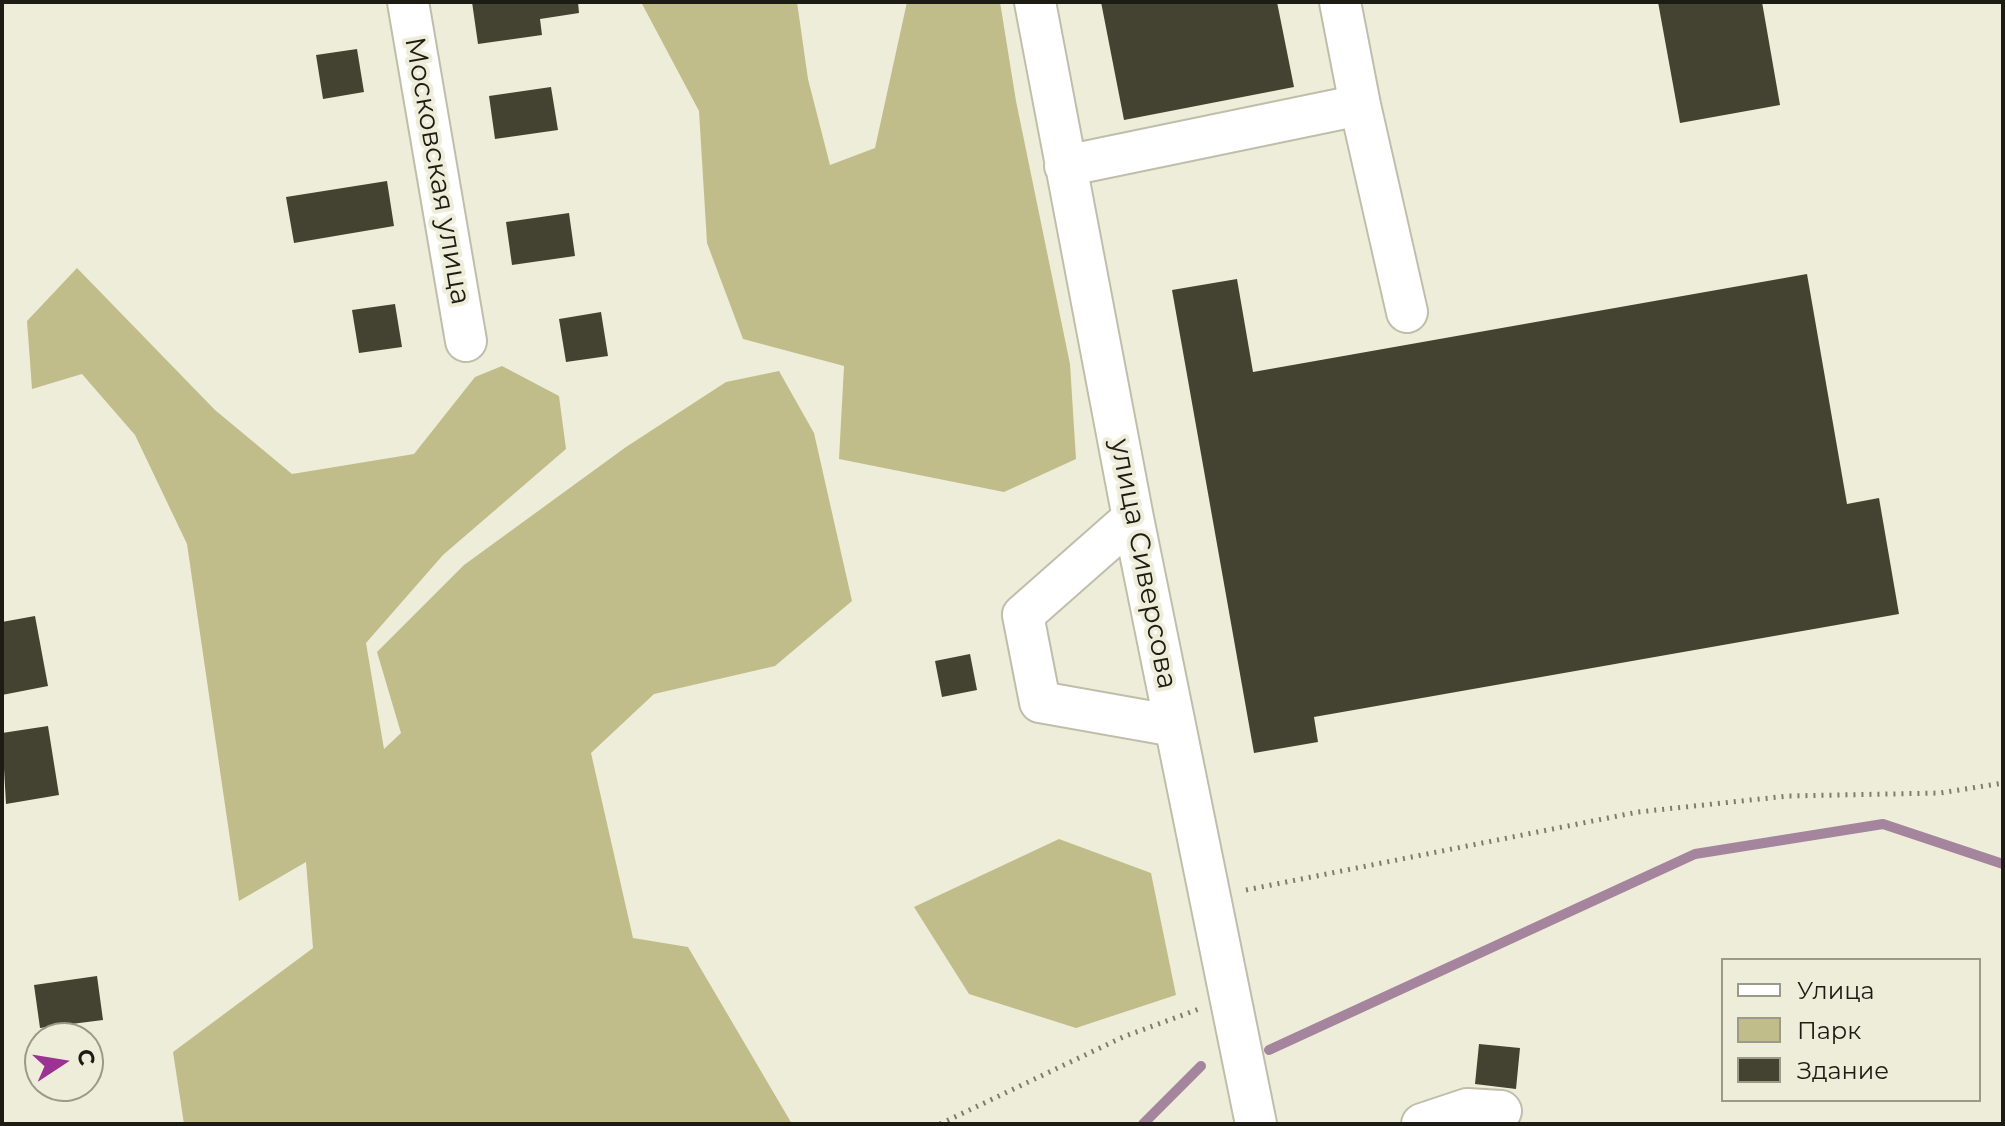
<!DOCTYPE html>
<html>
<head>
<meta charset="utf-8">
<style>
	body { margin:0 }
	#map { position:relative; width:2005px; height:1126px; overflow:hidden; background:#eeedd9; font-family:Montserrat,sans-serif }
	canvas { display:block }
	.frame { position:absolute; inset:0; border:4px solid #1c1c14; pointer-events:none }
	.legend { position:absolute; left:1721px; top:958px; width:260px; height:144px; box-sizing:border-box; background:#eeedd9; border:2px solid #9a998a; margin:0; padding:10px 14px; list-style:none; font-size:24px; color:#1c1c14 }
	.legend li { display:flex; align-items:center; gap:16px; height:40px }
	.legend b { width:40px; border:2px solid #9a998a }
	.north { position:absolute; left:24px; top:1022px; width:80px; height:80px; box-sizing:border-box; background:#eeedd9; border:2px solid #9a998a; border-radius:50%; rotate:78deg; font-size:22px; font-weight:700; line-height:32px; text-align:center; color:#1c1c14 }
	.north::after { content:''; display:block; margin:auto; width:28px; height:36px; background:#9b3294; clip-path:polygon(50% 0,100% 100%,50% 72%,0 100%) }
</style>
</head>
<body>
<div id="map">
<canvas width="2005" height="1126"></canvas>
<div class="frame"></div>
<ul class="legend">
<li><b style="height:10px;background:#fff"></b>Улица</li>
<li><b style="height:22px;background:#c1bd8a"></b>Парк</li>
<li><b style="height:22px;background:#444332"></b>Здание</li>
</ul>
<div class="north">С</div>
</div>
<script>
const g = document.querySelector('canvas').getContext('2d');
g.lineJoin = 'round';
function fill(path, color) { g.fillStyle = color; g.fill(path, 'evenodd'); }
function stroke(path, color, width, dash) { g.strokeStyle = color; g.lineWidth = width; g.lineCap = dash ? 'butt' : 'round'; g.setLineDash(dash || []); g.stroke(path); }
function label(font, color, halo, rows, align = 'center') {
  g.font = font + ' Montserrat,sans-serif'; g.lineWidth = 8; g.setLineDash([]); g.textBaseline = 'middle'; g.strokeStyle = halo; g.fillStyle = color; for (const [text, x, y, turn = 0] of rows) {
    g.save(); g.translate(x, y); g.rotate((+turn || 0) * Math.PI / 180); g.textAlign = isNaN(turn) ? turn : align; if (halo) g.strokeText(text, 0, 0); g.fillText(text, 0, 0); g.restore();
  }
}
fill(new Path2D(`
	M641,2H797L808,79L830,165L875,148L907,2H1000L1016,101L1070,364L1076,459L1004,492L839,459L844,366L743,339L707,243L699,111Z
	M77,268L215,410L292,474L414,454L475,377L502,366L559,396L566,449L443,555L366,643L384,749L401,733L377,652L464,565L626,447L726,382L779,371L814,433L852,601L775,666L654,694L591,753L633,938L688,947L792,1124H184L173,1052L313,948L306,862L239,901L187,544L135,435L82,374L32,389L27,321Z
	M1059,839L1151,873L1176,995L1076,1028L969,994L914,907Z`), '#c1bd8a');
stroke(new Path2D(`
	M1269,1050L1695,854L1883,824L2003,864
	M1143,1124L1201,1066`), '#a4859d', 10);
fill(new Path2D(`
	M472,2H578L579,13L540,19L542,35L478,44Z
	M1101,2H1277L1294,87L1124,120Z
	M1658,2H1762L1780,105L1680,123Z
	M357,49L364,92L323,99L316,55Z
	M551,87L558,130L495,139L489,96Z
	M387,181L394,226L294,243L286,197Z
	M569,213L575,256L512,265L506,222Z
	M1807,274L1847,504L1879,498L1899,614L1314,717L1318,742L1254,753L1172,290L1237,279L1253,372Z
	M395,304L402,347L359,353L352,310Z
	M601,312L608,356L566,362L559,319Z
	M35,616L48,686L2,695V622Z
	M970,654L977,690L942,697L935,661Z
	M48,726L59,795L6,804L2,733Z
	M97,976L103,1020L40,1028L34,985Z
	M1479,1044L1520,1048L1516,1089L1475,1084Z`), '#444332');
const minor = new Path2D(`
	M408,2L466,341
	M1035,2L1133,518L1256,1124
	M1360,105L1407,312
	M1065,166L1360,105L1340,2
	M1133,518L1023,615L1040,702L1175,726
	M1422,1124L1467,1109L1501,1111`);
stroke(minor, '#c0beab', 44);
stroke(new Path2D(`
	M1246,890L1638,812L1788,796L1940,793L2003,783
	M940,1124L1123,1037L1199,1009`), '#7d7c6f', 5, [2, 6]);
stroke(minor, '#fff', 40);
label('28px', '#1c1c14', '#eeedd9', [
	["Московская улица",437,171,80],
	["улица Сиверсова",1143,564,79]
]);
</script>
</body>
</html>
